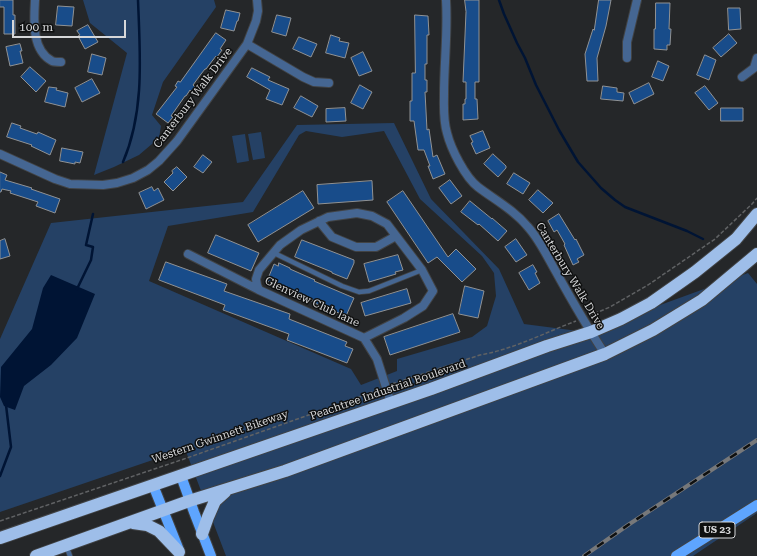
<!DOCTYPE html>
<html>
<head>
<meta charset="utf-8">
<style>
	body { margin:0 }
	#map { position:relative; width:757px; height:556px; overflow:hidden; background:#252729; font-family:"Roboto Serif",serif }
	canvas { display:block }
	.scale { position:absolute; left:12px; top:20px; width:114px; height:18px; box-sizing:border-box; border:2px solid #d6d7d9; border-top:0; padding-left:5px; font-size:12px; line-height:14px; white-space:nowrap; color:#d6d7d9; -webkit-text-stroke:3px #0f1010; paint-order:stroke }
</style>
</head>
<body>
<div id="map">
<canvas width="757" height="556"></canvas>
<div class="scale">100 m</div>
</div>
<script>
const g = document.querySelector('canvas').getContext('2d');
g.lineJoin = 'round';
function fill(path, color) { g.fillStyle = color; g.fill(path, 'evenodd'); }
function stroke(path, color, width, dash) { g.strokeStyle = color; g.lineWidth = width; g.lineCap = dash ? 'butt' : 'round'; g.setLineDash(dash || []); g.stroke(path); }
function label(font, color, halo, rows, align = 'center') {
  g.font = font + ' "Roboto Serif",serif'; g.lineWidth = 3; g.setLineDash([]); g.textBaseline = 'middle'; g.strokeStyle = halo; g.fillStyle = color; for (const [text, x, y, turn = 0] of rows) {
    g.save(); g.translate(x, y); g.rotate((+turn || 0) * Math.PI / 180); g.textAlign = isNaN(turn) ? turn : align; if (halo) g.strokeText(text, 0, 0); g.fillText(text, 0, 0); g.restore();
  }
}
fill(new Path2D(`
	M83,0H214L216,7L163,82L152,115L161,126L159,138L139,155L114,167L94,175L127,53L90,23Z
	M394,123L431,199L499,269L524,324L586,332L748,273L757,284V513L693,556H226L185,449L0,512V339L51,223L243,202L297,125ZM306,131L342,137L384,131L420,199L482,256L494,273L496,296L487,326L472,337L397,359V371L361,385L351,369L149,281L168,226L253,212L299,135Z
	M261,132L265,158L253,160L248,134Z
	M245,134L249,161L237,163L232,136Z`), '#254165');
fill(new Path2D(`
	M51,275L95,294L77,338L51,365L24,386L15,410L4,406L0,397L1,367L32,329L43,288Z`), '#001434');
stroke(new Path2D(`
	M499,0L504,14L517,43L525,58L536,85L559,130L578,162L601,188L615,200L625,207L687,231L703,239
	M123,162C145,111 140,54 138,0
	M77,289L91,260L93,247L86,245L93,214
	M0,476L11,447L6,405`), '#001434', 2.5);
const building = new Path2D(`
	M0,0H13V15H15V34H4V7H0Z
	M465,0H479V82H475V99H477L478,119L463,120V104H465V99H466V82H463L466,12Z
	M599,0H611L606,26L597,58L598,81H587L585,54L593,29L594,30Z
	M656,3H670L669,29H671L670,45H667V50L654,49V29H655Z
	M58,6L74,7L72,26L56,25Z
	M728,8H740L741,29L729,30Z
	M226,10L240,13L238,21H237L234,31L221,28Z
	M277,15L291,18L286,36L272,32Z
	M415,15L428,16L429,35H427V64H425V80H427V92H425L427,130L429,129L433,157L437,155L445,174L433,179L428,166H430L424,150H418L414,121H410V101H412V73H415Z
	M88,25L98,42L85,49L78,36L80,35L77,31Z
	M216,33L226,40L220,49L222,50L217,57L216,56L206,69H205L201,74L193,85L195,87L192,92L190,90L186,96H185L171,116L173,117L168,123L156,114L177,87L175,86L178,81L180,82Z
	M729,34L737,43L721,57L713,48Z
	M331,35L340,38L339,41L349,43L345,58L326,53Z
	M299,37L317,44L311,57L293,49Z
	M20,44L22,51H20L23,63L10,66L6,47Z
	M363,52L372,71L359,76L351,58Z
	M92,54L106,58L102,75L88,72Z
	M705,55L716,60L709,80L697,75Z
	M658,61L669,66L663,81L652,77Z
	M30,67L46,81L36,92L21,77Z
	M252,68L270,77L268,80L289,89L282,105L266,99L270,90L247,77Z
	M92,79L100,93L82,102L75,88Z
	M649,83L654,94L634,104L629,93Z
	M360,85L372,92L363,109L351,103Z
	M603,86L617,88V92L624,93L623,101L601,99Z
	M705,86L718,103L709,110L695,93Z
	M49,87L57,88L56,90L68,93L65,107L45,102Z
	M301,96L318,106L312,117L294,108Z
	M345,108L346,121L326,122V109Z
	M721,108H743V121H721Z
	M12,123L21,126L20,128L37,134L38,132L56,140L50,155L31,146L32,145L7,137Z
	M483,131L490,148L476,154L471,143L473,142L470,136Z
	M62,148L83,152L80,163L75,162V164L60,161Z
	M493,154L506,166V168L498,177L484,164Z
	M203,155L212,162L203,173L194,167Z
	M177,167L187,177L173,191L164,182L173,173L172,171Z
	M0,172L7,175L5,180L32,188L31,189L60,199L55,213L36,206L38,202L10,193L11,191L2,189L1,192H0Z
	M514,173L530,183L523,194L507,184Z
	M450,180L462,196L451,204L439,188Z
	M372,181L373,200L318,204L317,185Z
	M152,187L154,191L158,188L164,200L146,209L139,193Z
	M538,190L553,203L543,213L529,200Z
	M303,191L314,208L258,242L248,225Z
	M403,191L448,257L456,249L476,269L462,282L437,257L428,263L387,202Z
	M470,201L492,219V218L507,231L498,241L479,224L478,225L461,212Z
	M559,214L575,240L576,239L584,255L577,259L579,262L573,265L564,245L565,244L557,230L554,232L548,221Z
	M216,235L259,253L251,271L208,253Z
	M5,239L10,256L0,259V241Z
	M516,239L527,255L516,262L505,247Z
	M302,240L354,260V263L347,279L332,273V272L295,257Z
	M398,255L403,270L395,272L396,274L369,282L364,264Z
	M166,262L227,284L224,291L290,314L289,319L347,342L345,346L353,349L347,363L287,340L289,334L223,310L225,305L159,280Z
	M279,263L290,268V269L315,280L314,281L354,298L346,316L312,302L313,300L267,281L274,264L278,266Z
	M533,265L537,272L535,273L540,283L529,290L519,273Z
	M465,286L484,291L478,318L459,314Z
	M407,289L411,303L365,316L361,303Z
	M453,314L460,332L390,355L384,337Z`);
fill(building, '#184c8a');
stroke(building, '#909294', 1);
const lane = new Path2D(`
	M274,253L342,286L359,292L369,291L422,270
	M66,545L70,556`);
const street = new Path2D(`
	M35,0C34,19 31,50 52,61C54,62 58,62 61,62
	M446,0C448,31 444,63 444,94C444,107 443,120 447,133C451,149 465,177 478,187C495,200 514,210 528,227C539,239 547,256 555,270C571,299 587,327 605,354
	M247,44L303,77L314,82L329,83
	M627,58V42L637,0
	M742,77L754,68L757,58
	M0,154L55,179L70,184L103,185L117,183L133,178L148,170L159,161L177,141L247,44L256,21L258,11L257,0
	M319,221L332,237L356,247H376L396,236
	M188,254L259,290L364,338L377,359L391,403
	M259,290L257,285L256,279L259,270L280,245L301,230L328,217L357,213L372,216L387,224L422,270L433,291L423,306L404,318L364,338`);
const primary = new Path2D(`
	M181,476L194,512L211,556
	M153,485L179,550
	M676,556L757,505`);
const highway = new Path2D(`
	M133,523L147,525L159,531L179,552
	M202,534L208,517L215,501L225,492
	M0,538L431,389L547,346L591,332L621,319L651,303L695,272L736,239L757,214
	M36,556L189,501L285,471L605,354L653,330L702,300L757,254`);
stroke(lane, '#414345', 6);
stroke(street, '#414345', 10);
stroke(primary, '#414345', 12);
stroke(highway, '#414345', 14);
stroke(new Path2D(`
	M589,316L610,307L648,285L715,239L752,204L757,198
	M392,384L480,355C514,349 544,333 576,321
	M0,521L184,459L357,398L380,389`), '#606264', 1.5, [4, 2]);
stroke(lane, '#456692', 4.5);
stroke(street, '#456692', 8);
stroke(primary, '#5ea5ff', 10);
stroke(highway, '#9ebee9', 12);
const rail = new Path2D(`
	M584,556L628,525L757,440`);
stroke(rail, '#77787a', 4);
stroke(rail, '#0f1010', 2.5, [8]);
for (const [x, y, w] of [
	[717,530,36]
]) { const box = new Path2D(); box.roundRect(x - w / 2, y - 8, w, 16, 3); g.fillStyle = '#0f1010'; g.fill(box); stroke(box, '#d6d7d9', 1); }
label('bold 10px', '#d6d7d9', null, [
	["US 23",717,530]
]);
label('11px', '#d6d7d9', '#0f1010', [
	["Canterbury Walk Drive",193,98,-53],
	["Canterbury Walk Drive",570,276,59],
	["Glenview Club lane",312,302,25],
	["Peachtree Industrial Boulevard",388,390,-19],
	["Western Gwinnett Bikeway",220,437,-19]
]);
</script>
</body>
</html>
